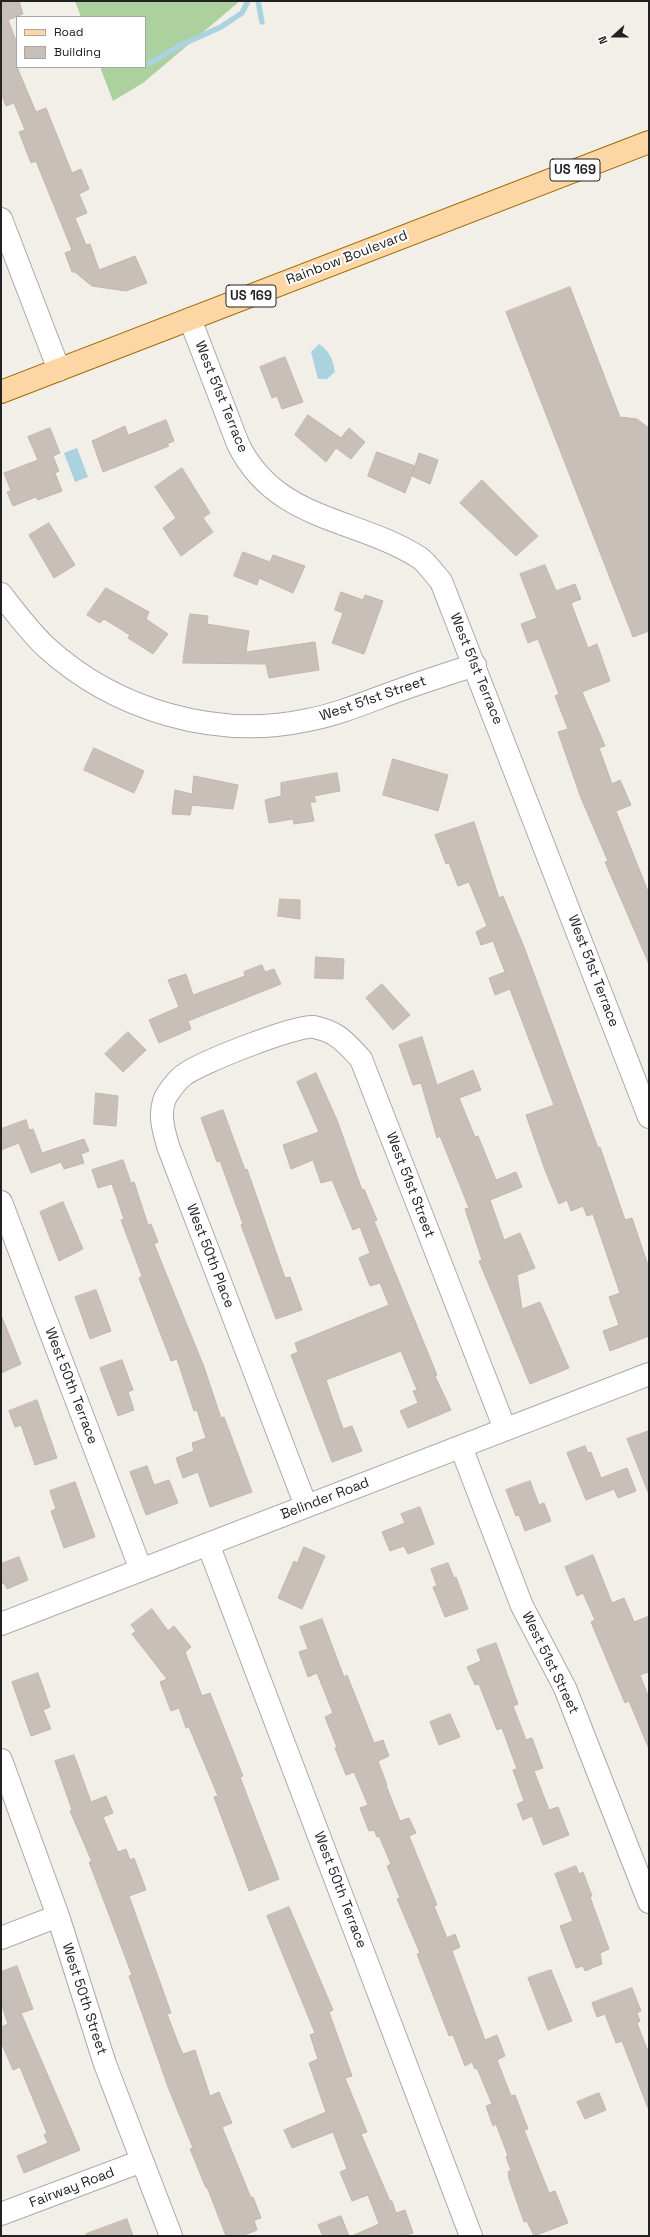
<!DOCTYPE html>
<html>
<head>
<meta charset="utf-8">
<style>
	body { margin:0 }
	#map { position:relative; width:650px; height:2237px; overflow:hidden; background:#f2efe9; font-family:"Space Grotesk",sans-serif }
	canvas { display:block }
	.frame { position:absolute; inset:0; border:2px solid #222; pointer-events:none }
	.legend { position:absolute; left:16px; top:16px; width:130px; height:52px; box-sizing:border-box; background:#fff; border:1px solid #a7a7a7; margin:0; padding:5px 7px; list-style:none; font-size:12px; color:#222 }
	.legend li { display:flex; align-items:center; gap:8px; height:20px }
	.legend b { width:20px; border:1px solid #a7a7a7 }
	.north { position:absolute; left:594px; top:16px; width:40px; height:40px; -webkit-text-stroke:3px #fff; paint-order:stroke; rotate:249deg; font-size:11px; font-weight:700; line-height:16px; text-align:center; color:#222 }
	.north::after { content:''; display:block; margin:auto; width:14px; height:18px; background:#222; clip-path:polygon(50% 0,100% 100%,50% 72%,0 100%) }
</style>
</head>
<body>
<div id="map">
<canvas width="650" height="2237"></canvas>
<div class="frame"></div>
<ul class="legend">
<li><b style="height:5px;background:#fcd6a4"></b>Road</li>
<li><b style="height:11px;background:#c7bfb8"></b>Building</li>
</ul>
<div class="north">N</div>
</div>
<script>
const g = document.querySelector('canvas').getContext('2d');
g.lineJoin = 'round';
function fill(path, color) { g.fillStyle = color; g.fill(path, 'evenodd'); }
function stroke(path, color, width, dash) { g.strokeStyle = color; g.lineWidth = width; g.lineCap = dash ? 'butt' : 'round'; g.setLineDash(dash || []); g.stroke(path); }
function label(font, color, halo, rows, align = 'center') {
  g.font = font + ' "Space Grotesk",sans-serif'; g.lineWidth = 4; g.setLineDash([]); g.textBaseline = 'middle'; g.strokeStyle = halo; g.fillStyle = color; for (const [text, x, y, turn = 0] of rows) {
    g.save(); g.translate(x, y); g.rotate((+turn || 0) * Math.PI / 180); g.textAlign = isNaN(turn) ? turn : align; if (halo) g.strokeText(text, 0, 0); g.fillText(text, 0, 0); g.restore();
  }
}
fill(new Path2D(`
	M75,1H240L143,83L113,101L100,67H145V17H81Z`), '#add19e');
fill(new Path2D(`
	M319,344C330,351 333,360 335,372L327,379H318L311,352Z
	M77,448L88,477L75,482L64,453Z`), '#aad3df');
stroke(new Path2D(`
	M258,1L262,22
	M150,63L183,44L221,27L242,13L248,1`), '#aad3df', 5.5);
const building = new Path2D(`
	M1,1H19L23,14L8,20L17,43V67L36,112L46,108L72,173L81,169L89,189L79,194L87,213L75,218L86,245L90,244L99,270L135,256L147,283L126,291L92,286L75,272H72L65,253L72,250L36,161L31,163L19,132L25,130L14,103L6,106L1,92Z
	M570,287L620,417L637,419L649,428V631L633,637L506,312Z
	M285,357L303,402L282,409L277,396L272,398L260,367Z
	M308,415L341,438L349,428L365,442L351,459L336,448L326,462L295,435Z
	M166,420L174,441L167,444L169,446L103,472L92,441L125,426L128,435Z
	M50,428L60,453L53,456L59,471L55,473L62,491L38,500L36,497L13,506L7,492L11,491L4,473L38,460L28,437Z
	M377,452L415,466L419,453L438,460L430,484L412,476L415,467L405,493L368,476Z
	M182,468L210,513L203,518L213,532L181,556L163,528L176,518L155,487Z
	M482,480L538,536L516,556L460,503Z
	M49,523L75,565L54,578L29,535Z
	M243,552L270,562L273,555L305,566L293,593L259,578L257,585L234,576Z
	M545,565L556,591L575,584L581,599L571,603L588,648L597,644L610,681L582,692L605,746L599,748L612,784L620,780L631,805L616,811L649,894V964L605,862L608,861L581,798L558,732L568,729L555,696L559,694L538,639L528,643L521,624L537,618L520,574Z
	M106,588L149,612L146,619L168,634L153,654L128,638L130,635L104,619L100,623L87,615Z
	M341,592L363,600L365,595L383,601L364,654L332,643L343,613L335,610Z
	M190,614L208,616L207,624L249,631L246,652L315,642L319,670L269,678L266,664L183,663Z
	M94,748L144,771L134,793L84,770Z
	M393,759L448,775L438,811L383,795Z
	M337,773L340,791L314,796L316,802H310L314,821L294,824L293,819L269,823L265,800L281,796V783Z
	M194,776L238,785L233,809L192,805L190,815L172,814L175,790L192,794Z
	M474,822L499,898L503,896L524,947L598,1148L600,1147L625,1220L632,1218L649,1268V1336L610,1351L603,1331L619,1325L609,1297L620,1293L593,1214L587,1216L583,1206L571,1211L567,1200L559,1204L545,1170L526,1115L554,1105L510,989L495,995L489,978L505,972L493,941L481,945L476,932L487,926L469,882L458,886L449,863L446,864L435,835Z
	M280,899L300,900V919L278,916Z
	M316,957L344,959L343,979L315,978Z
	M262,965L265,972L274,969L281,984L188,1021L191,1029L159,1043L149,1020L179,1007L168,980L186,974L193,995L245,976L244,972Z
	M382,984L410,1015L393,1030L366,998Z
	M128,1032L146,1050L123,1072L105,1054Z
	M422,1037L437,1085L473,1070L481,1090L459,1098L475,1137L478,1136L496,1180L516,1172L522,1187L490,1200L504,1240L520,1233L535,1268L517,1275L522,1309L540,1302L569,1368L530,1384L479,1261L482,1260L465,1209L469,1208L440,1136L437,1138L421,1083L413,1085L399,1045Z
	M316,1073L337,1120L362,1190L364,1189L377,1220L374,1221L437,1375L435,1376L451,1410L408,1428L400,1411L418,1403L413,1391L417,1390L401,1351L326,1380L343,1429L352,1426L362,1451L332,1462L291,1355L298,1352L295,1343L389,1305L380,1283L370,1286L359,1258L370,1253L360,1227L353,1230L332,1180L321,1183L313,1160L291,1169L283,1145L319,1132L297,1082Z
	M96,1093L118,1096L116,1126L94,1124Z
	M223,1110L245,1170L247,1169L285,1278L290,1277L302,1310L276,1319L241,1225L243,1224L220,1161L217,1162L201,1118Z
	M26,1120L29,1130L33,1129L42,1153L84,1139L89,1151L81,1154L84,1163L64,1169L61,1162L31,1173L19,1143L1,1150V1129Z
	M123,1160L131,1183L134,1182L148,1225L151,1224L158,1242L154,1244L204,1367L221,1418L224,1417L252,1492L210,1507L198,1472L183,1478L176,1458L194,1451L192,1443L206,1438L197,1410L194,1411L177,1359L171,1361L139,1278L142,1276L121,1220L124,1219L112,1184L98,1188L92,1170Z
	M63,1202L83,1249L59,1261L40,1212Z
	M96,1290L111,1331L90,1339L75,1297Z
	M1,1315L21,1364L1,1373Z
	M122,1360L133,1390L128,1392L134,1410L118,1416L100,1368Z
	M37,1400L57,1458L35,1465L21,1425L15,1427L9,1411Z
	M649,1431V1492H648L627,1439Z
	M585,1446L588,1453L591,1452L601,1478L627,1468L636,1491L618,1498L614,1489L586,1500L567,1453Z
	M147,1466L154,1485L169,1480L178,1503L146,1515L130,1472Z
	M530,1481L539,1505L544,1503L551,1521L525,1531L519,1515L516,1516L506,1490Z
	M75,1482L95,1537L64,1548L51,1511L56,1509L50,1491Z
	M420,1507L434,1544L408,1554L404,1546L390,1551L382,1532L405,1523L401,1514Z
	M304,1547L325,1556L302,1609L278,1598L294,1561L297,1563Z
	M593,1555L612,1603L624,1598L634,1622L649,1616V1672L640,1675L649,1698V1749L629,1701L625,1703L591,1622L595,1620L583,1593L577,1596L565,1567Z
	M19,1557L28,1580L7,1589L4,1583L1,1584V1564Z
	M448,1563L454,1578L456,1577L468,1609L445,1617L433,1587L437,1586L431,1569Z
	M152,1609L168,1631L174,1626L191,1647L185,1652L202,1696L210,1693L243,1776L240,1777L279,1879L249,1891L214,1797L218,1796L189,1727L186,1728L179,1708L171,1711L160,1682L167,1679L132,1634L136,1631L131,1625Z
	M322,1619L344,1677L347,1675L374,1743L383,1740L389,1756L378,1761L387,1785H386L400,1821L409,1818L416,1833L409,1836L437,1905L434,1906L447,1938L455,1934L460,1947L452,1951L485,2040L497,2035L505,2056L497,2060L511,2096L515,2095L528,2129L524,2130L549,2193L555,2191L568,2223L534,2236L527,2221L524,2222L509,2179L508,2172L511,2170L506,2157L508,2156L496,2124L493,2126L486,2106L492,2104L477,2068L475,2069L472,2062L465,2066L453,2035L449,2036L417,1954L420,1953L397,1899L400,1898L387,1866L391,1864L379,1836L377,1837L374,1830L369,1831L360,1808L368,1805L354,1772L346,1775L335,1748L337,1747L325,1717L333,1713L317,1673L308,1677L299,1652L308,1649L300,1627Z
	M496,1643L518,1704L513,1706L526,1740L532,1738L543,1768L534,1771L549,1810L558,1807L569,1835L543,1845L532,1816L523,1820L517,1804L524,1801L513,1770L517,1769L502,1728L497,1730L479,1684L475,1685L467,1667L481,1661L477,1650Z
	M38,1673L50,1707L43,1710L51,1729L31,1736L12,1682Z
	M450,1714L460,1737L439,1745L430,1722Z
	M74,1755L91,1802L106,1796L113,1813L103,1817L118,1852L126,1849L130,1860L134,1858L146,1890L129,1896L171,2013L167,2014L178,2043L183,2054L195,2050L210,2096L219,2092L232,2123L222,2127L251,2198L253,2197L261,2218L254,2220L257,2230L242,2236H226L207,2187L206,2188L190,2149L193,2148L168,2087L129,1976L132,1975L89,1862H92L70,1811L72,1810L55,1761Z
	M576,1866L579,1874L583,1872L592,1896L590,1897L609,1949L600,1953L602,1964L585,1971L583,1966L576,1968L560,1926L573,1921L555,1874Z
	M289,1907L333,2010L329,2012L352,2076L345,2078L367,2132L361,2134L390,2201H392L396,2213L405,2210L413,2233L403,2236H352L379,2224L368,2195L352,2201L340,2172L347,2169L333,2132L292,2148L284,2130L326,2112L309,2063L318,2059L310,2035L315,2033L267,1916Z
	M17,1966L33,2009L21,2013L80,2150L24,2173L17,2156L48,2143L44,2135L47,2133L20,2067L13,2070L1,2042V2027L8,2024L1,2003V1972Z
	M551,1970L572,2021L548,2030L528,1978Z
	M632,1988L641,2011L637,2013L640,2021L637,2023L649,2054L648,2108L622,2041L616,2043L605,2014L597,2017L592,2003Z
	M599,2093L606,2110L585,2119L577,2102Z
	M341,2216L349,2236H323L318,2225Z
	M127,2219L133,2236H87L86,2234Z`);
fill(building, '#c7bfb8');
stroke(building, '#c4b6ab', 1);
const minor = new Path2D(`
	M1,219L59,370
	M190,319L238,444C276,522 356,517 420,558C428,564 434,574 441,581L649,1117
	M1,594C15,612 29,631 46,647C115,710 216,740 308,720C340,714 369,701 400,690C425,681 450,673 475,665
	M1,1202L141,1570
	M461,1447L522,1606L565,1688L649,1902
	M306,1506L168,1146C164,1131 159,1117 164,1101C166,1094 178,1079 184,1075C199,1063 298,1024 314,1027C338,1032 345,1042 361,1059L505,1429
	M208,1544L471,2236
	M1,1624L649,1374
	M1,1760L58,1916L105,2064L171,2236
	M1,1938L58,1916
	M1,2214L142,2161`);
const major = new Path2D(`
	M1,392L649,142`);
stroke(minor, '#a9a9a9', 24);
stroke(major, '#a06b00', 24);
stroke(minor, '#fff', 22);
stroke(major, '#fcd6a4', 22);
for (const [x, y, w] of [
	[575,170,50],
	[251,296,50]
]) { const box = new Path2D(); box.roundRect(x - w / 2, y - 11, w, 22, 3); g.fillStyle = '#fff'; g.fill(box); stroke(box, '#222', 1); }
label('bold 13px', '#222', null, [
	["US 169",575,170],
	["US 169",251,296]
]);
label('14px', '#222', '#fff', [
	["Rainbow Boulevard",347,258,-21],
	["West 51st Terrace",221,397,68],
	["West 51st Terrace",476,669,68],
	["West 51st Street",373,699,-19],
	["West 51st Terrace",593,971,69],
	["West 51st Street",410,1185,69],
	["West 50th Place",210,1256,69],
	["West 50th Terrace",71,1386,69],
	["Belinder Road",325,1499,-21],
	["West 51st Street",550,1663,64],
	["West 50th Terrace",340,1890,69],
	["West 50th Street",84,1999,72],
	["Fairway Road",72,2188,-21]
]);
</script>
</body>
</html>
